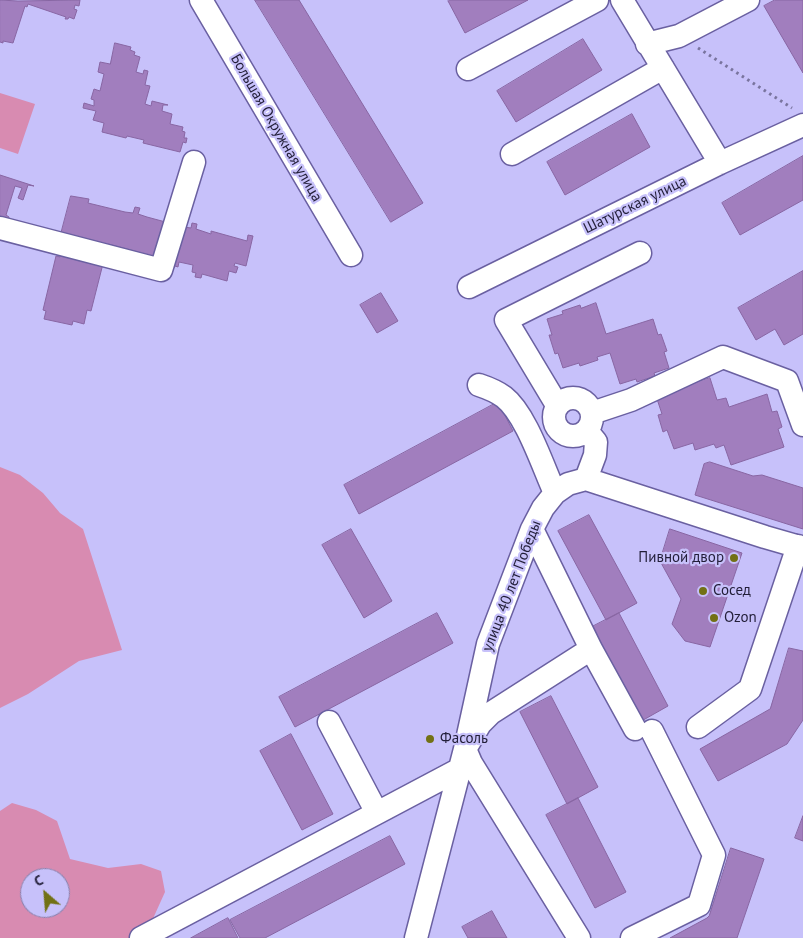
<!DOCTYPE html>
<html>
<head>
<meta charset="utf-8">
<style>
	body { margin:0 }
	#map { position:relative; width:803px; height:938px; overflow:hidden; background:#c7c1fa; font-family:"PT Sans",sans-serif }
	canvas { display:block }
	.north { position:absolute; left:20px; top:868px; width:50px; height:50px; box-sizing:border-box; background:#c7c1fa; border:1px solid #8580ac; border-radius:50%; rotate:333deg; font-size:14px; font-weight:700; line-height:20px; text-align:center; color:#221e38 }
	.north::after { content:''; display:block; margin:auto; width:18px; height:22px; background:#727115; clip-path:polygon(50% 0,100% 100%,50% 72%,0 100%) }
</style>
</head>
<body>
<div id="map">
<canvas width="803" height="938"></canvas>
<div class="north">С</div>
</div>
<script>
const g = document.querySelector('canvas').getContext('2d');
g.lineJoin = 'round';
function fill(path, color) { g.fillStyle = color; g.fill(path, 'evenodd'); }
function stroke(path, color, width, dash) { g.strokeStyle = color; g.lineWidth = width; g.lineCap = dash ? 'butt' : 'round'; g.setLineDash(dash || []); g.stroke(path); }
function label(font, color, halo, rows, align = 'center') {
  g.font = font + ' "PT Sans",sans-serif'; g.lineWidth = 4.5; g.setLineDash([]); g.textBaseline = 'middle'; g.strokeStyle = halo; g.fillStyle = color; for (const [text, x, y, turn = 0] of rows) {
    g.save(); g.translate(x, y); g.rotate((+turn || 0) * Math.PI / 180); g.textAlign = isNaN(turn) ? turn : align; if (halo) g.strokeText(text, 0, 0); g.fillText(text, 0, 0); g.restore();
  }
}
fill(new Path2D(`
	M0,93L35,104L18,154L0,148Z
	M0,467L20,475L43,493L60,513L83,529L122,650L79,661L28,694L0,708Z
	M12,803L36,810L57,821L70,859L108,868L141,864L161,871L165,892L151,923L153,938H0V811ZM30,878H60V908H30Z`), '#d88bb1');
const building = new Path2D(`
	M0,0L18,1L80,0L79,6L75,5L74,9L77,10L74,19L69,17L68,19H65L66,17L28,4L27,7L25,6L13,43L3,41V43L0,42Z
	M255,0H299L423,203L391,222Z
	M449,0H528L465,33L448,1Z
	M775,0H803V73L764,6Z
	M583,39L602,70L516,122L497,91Z
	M115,43L131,47L130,50L135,52L134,55L140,57L136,72L143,74L144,70L148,71L145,85L150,86L145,104L151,106L152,101L168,105H163L162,111L172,114L170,124L183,127L182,131L185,132L184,138H187L186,143L183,142L180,152L143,143L144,140L127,136L126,138L102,132L104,123L93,120L96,111L83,108L84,103L94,106V100L91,99L94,89L100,91L104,74L98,72L100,62L110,64Z
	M632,114L650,147L565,195L547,162Z
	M803,156V200L740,235L722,203Z
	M0,175L34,186L28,185L23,200L18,198L22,188L15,186L6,215L9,217L8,221L0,222Z
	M71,196L89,199L88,203L125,212L133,213L135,207L140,208L138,214L147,217L184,227L191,228L192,223L197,224L196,229L211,234V231L247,241L248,235L253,236L246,266L235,263L234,266L238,267L236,273L229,271L227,281L202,274L201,278L195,277L196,273L192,272L193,265L179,262L178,267L175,266L174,268L136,259L138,252L108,244L91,311L87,310L84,324L73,321L72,325L44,319L46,311L43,310L56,256L60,257L62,246L61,233Z
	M803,271V334L784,345L775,329L756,340L738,308Z
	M381,293L398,321L377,333L360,305Z
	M596,303L606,334L653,319L658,335L661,334L667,351L664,352L669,368L654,373L655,376L637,382L636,379L620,384L610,353L597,357L598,360L580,366L579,363L563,368L558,353L555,354L549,335H552L547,319L563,314L562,311L580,305L581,308Z
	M710,378L717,400L726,398L729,407L767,394L772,412L777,411L782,427L778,429L784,447L731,465L724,445L716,448L714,444L695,450L693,443L674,449L667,430L663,432L658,415L662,414L656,396Z
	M498,402L513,431L359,514L344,485Z
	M710,462L753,476L762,475L803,488V529L695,495L704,464Z
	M589,515L637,603L606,620L558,531Z
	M351,529L392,601L364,618L322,545Z
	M670,529L742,553L710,647L685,641L672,624L681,599L660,561Z
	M437,613L453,643L295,727L279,697Z
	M619,613L668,706L638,723L588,629Z
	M789,648L803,651V720L787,744L718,781L700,749L770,709Z
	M551,696L598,787L567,804L520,712Z
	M291,734L333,814L302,830L260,751Z
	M578,798L626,892L595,908L546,815Z
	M803,816V841L795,838Z
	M390,836L405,864L265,938H240L230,920Z
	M731,848L764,859L737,938H670L707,918L709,916Z
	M492,911L507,938H468L462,927Z
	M228,918L238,938H191Z`);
fill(building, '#a17ebe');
stroke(building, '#8866a3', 1);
const minor = new Path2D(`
	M201,0L351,255
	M622,0L720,163
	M647,44L679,36L748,0
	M468,69L597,0
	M512,154L663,68
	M0,228L161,270L194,162
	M469,287L720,163L803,125
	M479,385C488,388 496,391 504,397C526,414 543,467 555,493
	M554 417a19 19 0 1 1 38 0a19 19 0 1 1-38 0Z
	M557,405L506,320L640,253
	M592,413L631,400L723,357L787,381L803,425
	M586,479L595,455L596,442L587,431
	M532,529L591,649
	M329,722L377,813
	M698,727L750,689L798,546
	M141,938L460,769
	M416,938L465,749L488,644L532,529L543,508L555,493L568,484L586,479L765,537L803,548
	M579,938L471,763L465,749L480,724L491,713L591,649L635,729
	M632,938L699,905L714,855L652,731`);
stroke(minor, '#6a60a1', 25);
stroke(new Path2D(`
	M698,48L792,108`), '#79749e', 3, [2.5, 4]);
stroke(minor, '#fff', 22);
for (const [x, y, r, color] of [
	[734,558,5,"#727115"],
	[703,591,5,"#727115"],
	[714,618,5,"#727115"],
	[430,739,5,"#727115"]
]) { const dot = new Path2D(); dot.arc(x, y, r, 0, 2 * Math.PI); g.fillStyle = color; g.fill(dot); stroke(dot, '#c7c1fa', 2); }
label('15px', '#221e38', '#c7c1fa', [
	["Большая Окружная улица",276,128,60],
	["Шатурская улица",635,205,-26],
	["улица 40 лет Победы",512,586,-69]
]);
label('15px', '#221e38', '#c7c1fa', [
	["Пивной двор",724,558,"right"],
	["Сосед",713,591],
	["Ozon",724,618],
	["Фасоль",440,739]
], 'left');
</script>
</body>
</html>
